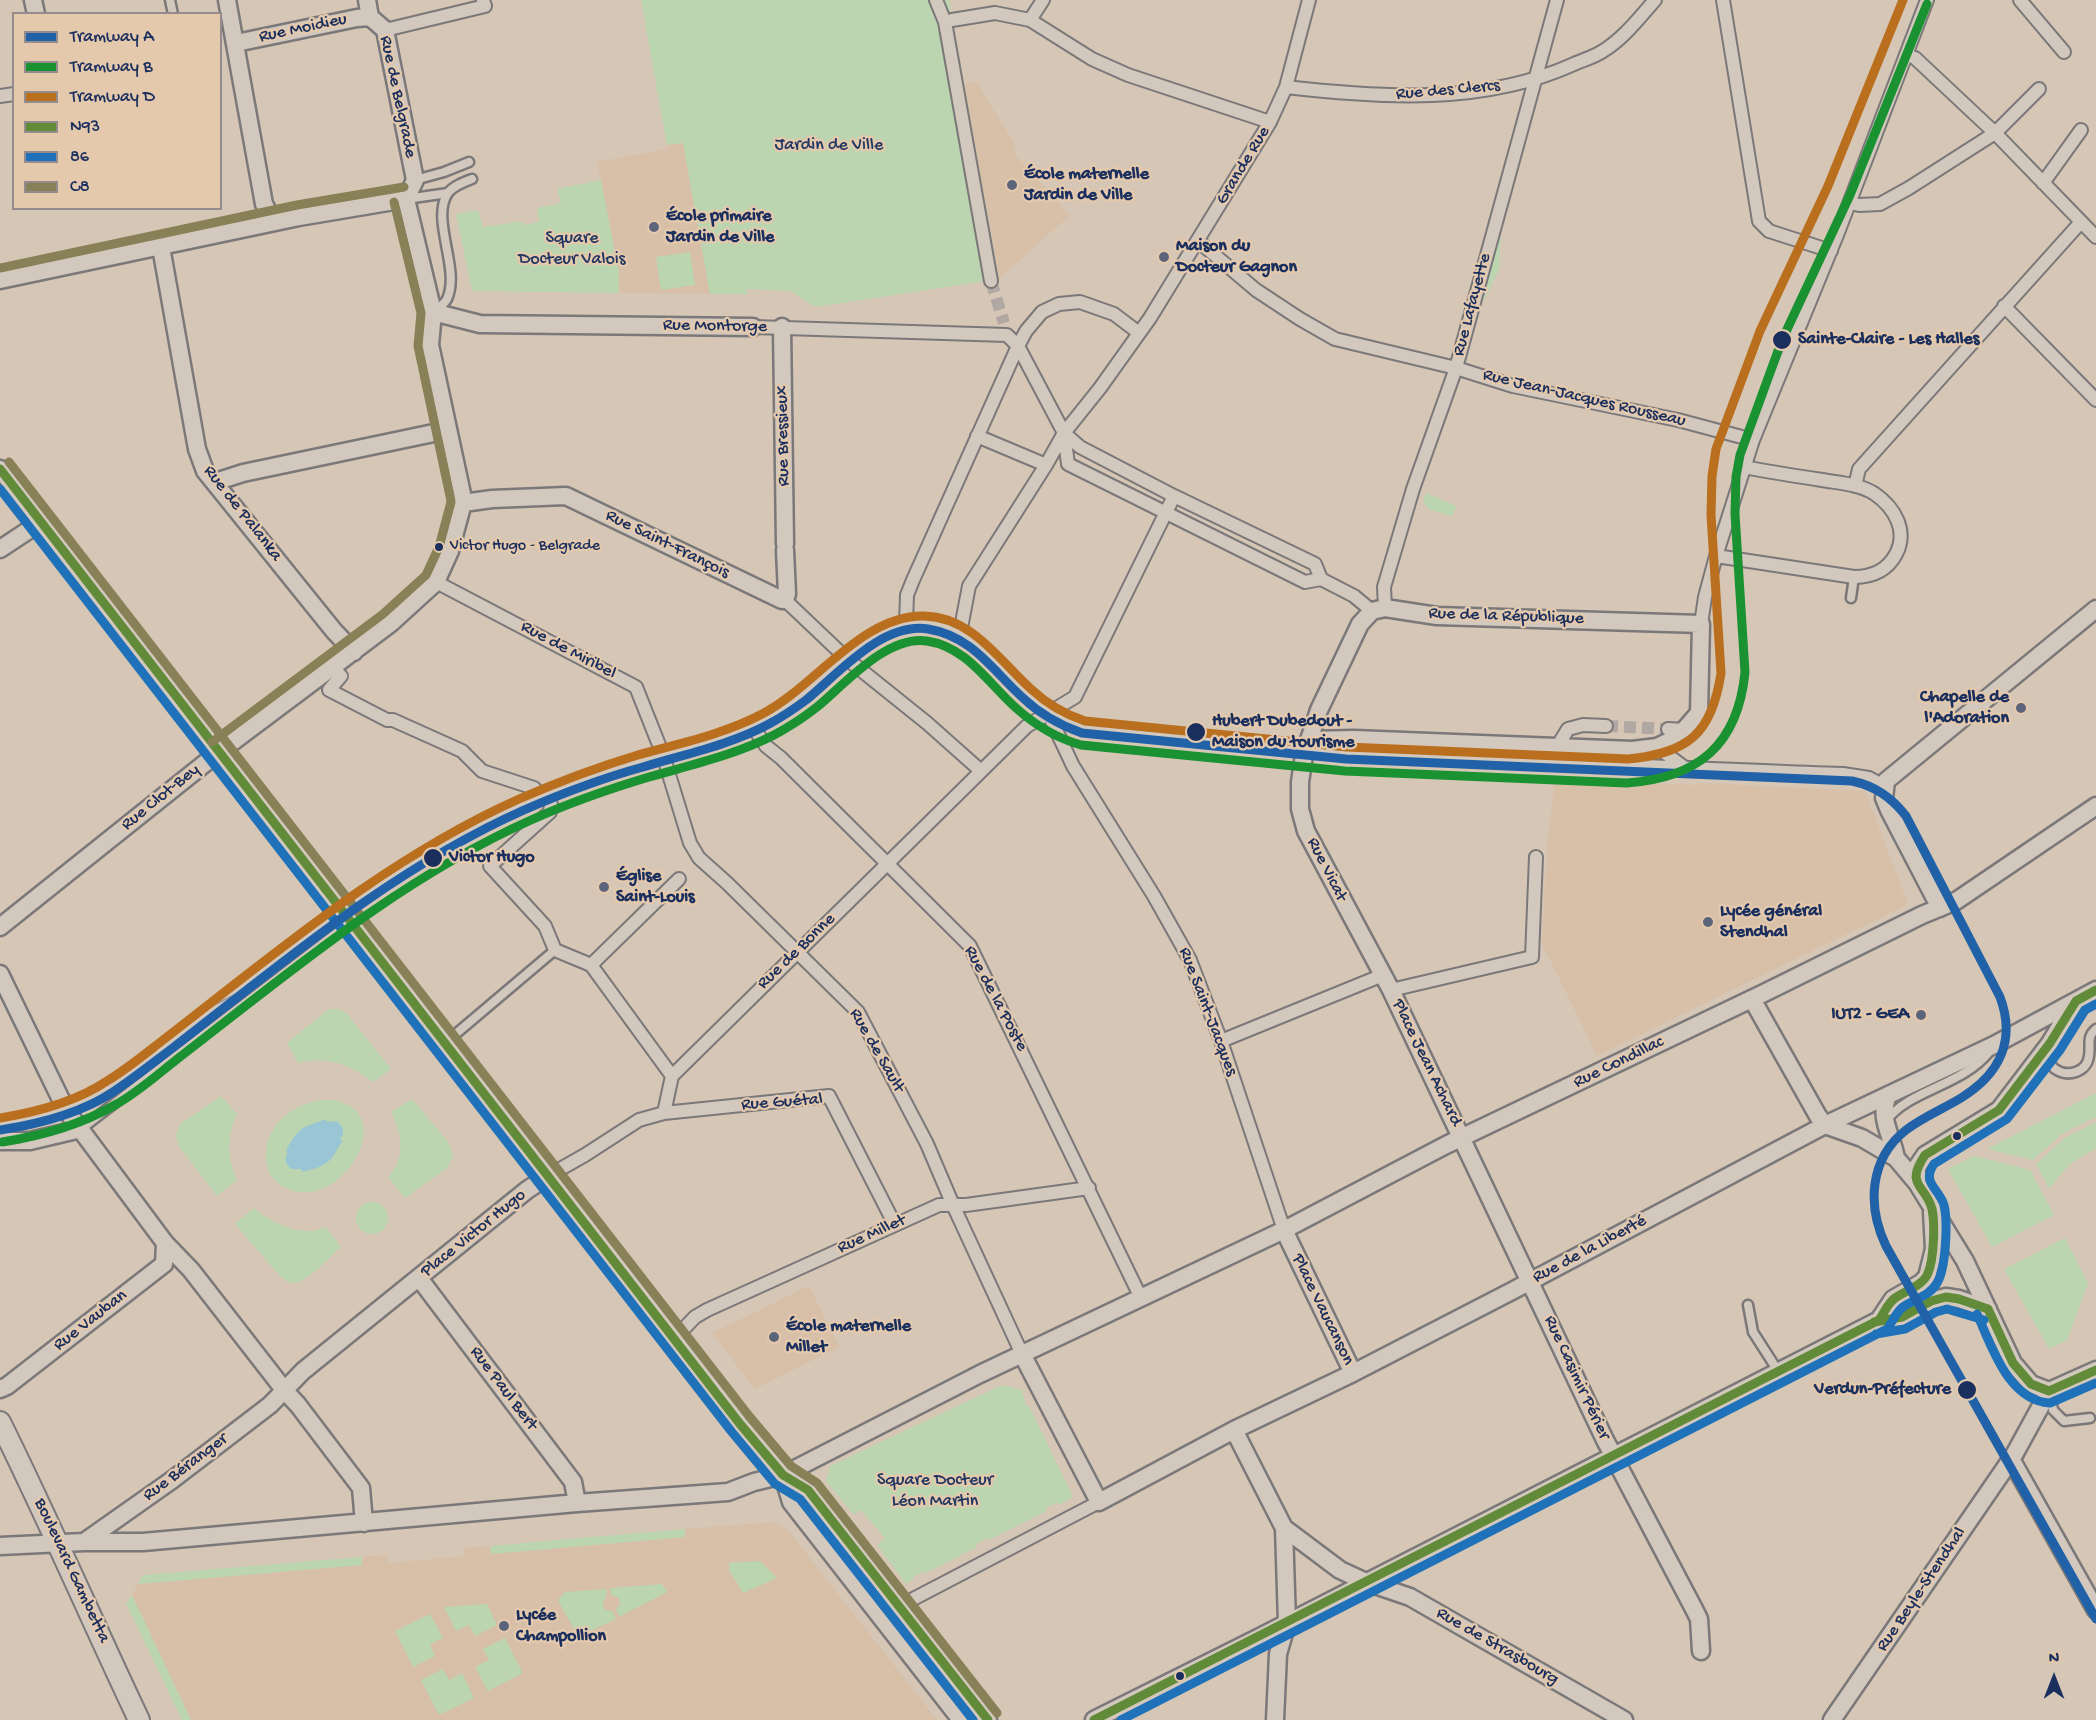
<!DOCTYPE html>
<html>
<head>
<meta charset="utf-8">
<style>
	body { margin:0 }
	#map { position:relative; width:2096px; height:1720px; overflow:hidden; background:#d6c6b5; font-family:"Gochi Hand",sans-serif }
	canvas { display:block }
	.legend { position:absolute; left:12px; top:12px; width:210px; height:198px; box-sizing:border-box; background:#e4c9ac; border:2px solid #948b8d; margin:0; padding:8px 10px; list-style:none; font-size:18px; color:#1b2f5e }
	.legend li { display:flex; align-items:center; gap:12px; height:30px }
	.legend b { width:30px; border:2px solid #948b8d }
	.north { position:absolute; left:2024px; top:1648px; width:60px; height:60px; -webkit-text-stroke:4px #e4c9ac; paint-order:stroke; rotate:0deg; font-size:16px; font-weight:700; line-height:24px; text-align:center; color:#1b2f5e }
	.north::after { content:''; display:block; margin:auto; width:21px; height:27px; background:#1b2f5e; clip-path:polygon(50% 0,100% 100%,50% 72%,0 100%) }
</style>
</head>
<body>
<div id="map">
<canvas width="2096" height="1720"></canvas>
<ul class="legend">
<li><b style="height:8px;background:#2061a7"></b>Tramway A</li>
<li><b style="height:8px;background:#1b9232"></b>Tramway B</li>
<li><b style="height:8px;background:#b96f1e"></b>Tramway D</li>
<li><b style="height:8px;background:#618b39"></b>N93</li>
<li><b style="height:8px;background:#1f72b9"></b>86</li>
<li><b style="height:8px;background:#888056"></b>C8</li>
</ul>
<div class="north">N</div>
</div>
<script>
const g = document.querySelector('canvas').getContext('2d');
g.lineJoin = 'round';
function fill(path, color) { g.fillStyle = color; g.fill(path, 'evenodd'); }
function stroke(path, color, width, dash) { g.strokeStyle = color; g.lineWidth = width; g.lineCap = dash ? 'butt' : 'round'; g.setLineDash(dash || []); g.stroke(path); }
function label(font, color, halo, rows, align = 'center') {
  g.font = font + ' "Gochi Hand",sans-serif'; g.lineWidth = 4.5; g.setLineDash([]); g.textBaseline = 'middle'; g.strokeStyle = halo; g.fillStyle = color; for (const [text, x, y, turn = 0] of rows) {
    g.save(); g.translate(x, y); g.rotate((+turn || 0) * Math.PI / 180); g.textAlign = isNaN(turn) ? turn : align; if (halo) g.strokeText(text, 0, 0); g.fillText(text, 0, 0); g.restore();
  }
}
fill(new Path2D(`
	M974,81L977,83L1014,143L1015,155L1070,215L999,279L964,85Z
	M683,142L710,294L619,293V273L597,162L667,149V145Z
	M1555,780L1698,785L1699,783L1865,791L1908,904L1597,1056L1542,943L1547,847Z
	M809,1286L839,1347L755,1389L712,1333Z
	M773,1522L787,1529L937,1720H191L132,1595L138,1584L362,1565V1557L387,1555L388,1563L465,1556V1548L490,1546L492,1554L685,1537V1529Z`), '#d7bfa8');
fill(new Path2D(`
	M641,0H949L999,279L815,307L791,291L747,289V294H710L683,143L667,145Z
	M601,180L619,273V293L472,291L456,214L478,210L483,227L522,221L524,225L539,222L537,208L561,203L557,189Z
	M1496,233L1501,236L1499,269L1488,293L1475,314Z
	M690,252L695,285L661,290L656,257Z
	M1426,493L1456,506L1452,516L1430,510L1423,502Z
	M329,1009H339L347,1014L391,1069L373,1082C353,1065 324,1055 298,1063L287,1043Z
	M2096,1093V1117L2063,1133L2033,1160L1987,1149Z
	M221,1096L237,1114C227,1134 227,1159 237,1180L217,1196L178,1145L176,1134L180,1124Z
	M412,1099L449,1143L453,1157L447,1168L405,1198L388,1177C406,1160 402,1132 391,1112Z
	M332,1100C403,1111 340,1215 286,1188C273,1182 268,1174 266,1160C263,1123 299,1098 332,1100Z
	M2096,1122V1148L2070,1164L2049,1188L2036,1164L2066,1137Z
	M1974,1156L2030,1170L2054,1215L1992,1247L1948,1169Z
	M356 1218a16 16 0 1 1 32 0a16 16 0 1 1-32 0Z
	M254,1208C273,1224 302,1238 326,1227L341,1247C331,1256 307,1282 295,1283C289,1283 285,1280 281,1277L235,1224Z
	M2065,1238L2088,1283L2067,1340L2049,1349L2004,1269Z
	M1002,1385L1022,1390L1026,1406H1029L1073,1497L1059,1505L1057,1502L1046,1508L1047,1511L989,1540L987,1538L976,1544L977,1547L926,1573L924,1571L913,1577L914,1579L906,1584L877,1545L885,1538L861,1510L854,1515L826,1481L830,1466Z
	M685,1529V1537L491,1554L490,1546Z
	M362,1557V1565L138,1584L143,1575Z
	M760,1561L777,1578L743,1593L729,1570V1563Z
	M662,1584L667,1592L619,1617L616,1609L620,1605C620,1599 618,1596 611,1595L610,1588Z
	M606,1589L607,1595C603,1600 601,1605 606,1610L612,1611L616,1619L578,1637L558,1600L565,1592Z
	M132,1595L191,1720H182L126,1603Z
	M487,1604L497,1625L475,1636L469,1625L456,1631L444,1607Z
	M430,1614L443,1638L430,1644L435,1656L413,1667L395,1631Z
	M505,1638L523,1673L488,1691L475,1667L489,1660L483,1649Z
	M443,1669L449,1680L462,1673L474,1698L439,1715L421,1680Z`), '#bad5af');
fill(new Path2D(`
	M325,1119L327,1122L337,1121L343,1128V1134L340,1139L343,1141C336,1149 334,1160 323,1165C317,1169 310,1169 303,1172L301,1169H291C285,1164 284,1158 288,1152L286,1150C302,1124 300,1130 325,1119Z`), '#9ac5d4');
stroke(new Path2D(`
	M991,281L1004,323
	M1606,726L1668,729`), '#b1a8a4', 12, [12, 6]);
const service = new Path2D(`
	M170,0L173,14
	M415,180L444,172L469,162
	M406,199L448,193
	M433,311C438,308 444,305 447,299C461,269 430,219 448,193C453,186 464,182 472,179
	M1851,598L1854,577
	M445,1043L555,950
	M2043,1053C2047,1057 2050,1065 2055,1069C2068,1078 2087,1072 2089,1056C2091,1044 2086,1037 2096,1029
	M1886,1121C1908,1090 1962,1086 1989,1052
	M81,1129L352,921
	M1748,1305L1753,1332L1778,1371
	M2050,1394L2053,1410L2064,1421L2090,1418`);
const pedestrian = new Path2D(`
	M936,0L945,22L991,281
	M1723,0L1759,221L1769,231L1831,251
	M2020,0L2064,52
	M952,20L995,13L1030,20L1092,59L1128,75L1270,122
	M1030,20L1043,0
	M385,30L485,6L483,0
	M1907,55L1915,58L1995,133L2096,237
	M1286,87C1382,98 1484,105 1574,64C1583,60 1594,57 1603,51C1624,38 1639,18 1655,0
	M0,96L14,94
	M2043,183L2081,130
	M1850,203L1859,205L1880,204L1909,188L1995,133L2039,89
	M1198,241L1256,290L1300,319L1335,339L1456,368L1513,386L1678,420L1753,440
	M2004,306L2096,400
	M753,327L1007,335L1018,346L1064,433L1068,464L1305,582L1321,579
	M1064,433L1080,447L1174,496L1315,564L1321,579L1354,596L1372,611
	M977,436L1046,465
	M1855,486L1859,469L2081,222
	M1716,556L1854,577C1871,577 1887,571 1896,554C1908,531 1895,508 1875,494C1860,484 1839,483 1822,480C1796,476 1770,472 1744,467
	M436,582L636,687L663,755L690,843L699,858L727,883L858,1012L927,1144L953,1205L1022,1354
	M785,600L846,658L927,723L981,771
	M1385,608L1384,587L1413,489L1456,368L1557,0
	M906,623L907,595L913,580L1018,346L1026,331L1042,312L1059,304L1080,302L1114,314L1139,333
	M1701,624L1705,597L1716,556L1753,440L1837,235L1927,0
	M960,633L969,586L1046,465L1064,433L1100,388L1150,318L1270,122L1286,87L1309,0
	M332,666L341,676L329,690L387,720H393L462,751L482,771L534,788L551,804L550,812L490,866L545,926L555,950L591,965L672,1076
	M1048,713L1073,766L1154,896L1190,960L1221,1041L1284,1230
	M753,727L766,746L781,758L970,946L1141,1298
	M1668,729L1685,730
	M1557,747L1568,729L1583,725L1606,726
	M1657,747L1685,768
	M591,965L679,879
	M1391,990L1532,957L1536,857
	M1221,1041L1383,975
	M664,1113L672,1076L1027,726L1075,697L1174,496
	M0,1126C38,1122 72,1109 106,1091C221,1010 324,913 447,843C505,810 570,784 633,764C672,752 714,743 752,727C768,720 788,709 802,698C835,672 866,628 911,623C990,615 1009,709 1076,725C1107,733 1140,734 1172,737C1213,741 1255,746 1296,749C1382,756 1469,758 1555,762C1651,766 1747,771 1843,774L1869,778L1884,786
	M548,1176L585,1155L639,1120L664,1113L829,1096L895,1225
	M674,1339L695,1317L707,1310L939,1205H966L1089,1188
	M882,1619L915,1598L1099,1502`);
const minor = new Path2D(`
	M33,0L36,14
	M227,0L264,204L274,222
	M236,43L357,18L370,17
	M161,247L197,449L205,471L334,631L354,652
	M0,280L299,217L406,199
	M433,312L480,324L753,327
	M782,327L785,544
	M0,469L740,1424L783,1475L808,1490L988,1720
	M215,482L243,473L448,430
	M463,503L492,499L566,496L782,600H785L787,594L785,550
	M0,549L41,522
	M1309,740L1354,739L1632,750L1657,747L1678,737L1699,713L1701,624L1437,616L1385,608L1372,611L1360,624L1319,710L1304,755L1300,782V809L1306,831L1391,990L1605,1440L1694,1609L1699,1619L1701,1651
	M1940,908L1889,810L1884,798L1886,781L2096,609
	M0,927L219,752L391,623L436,582L450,551L463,503L462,494L430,345L433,312L406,199L415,180L385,30L370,17L367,0
	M0,974L66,1110L165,1243L191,1270L285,1391L298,1405L361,1488L364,1523
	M1752,999L1818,1116L1825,1125
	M2075,1002L2050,1043L1999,1110L1925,1155L1917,1167V1183L1965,1261L2013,1363L2031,1384L2049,1391L2096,1370
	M1888,1095C1878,1118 1892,1135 1896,1158
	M1825,1125L1862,1138L1896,1158L1917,1183
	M0,1141H30L81,1129
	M1284,1230L1353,1373
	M419,1278L573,1482L577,1503
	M1879,1320L1893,1299L1921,1283L1927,1277L1934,1249L1932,1212
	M1022,1354L1099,1502L1234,1430L1353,1373L1512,1291L1825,1125L1994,1045L2096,990
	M0,1389L7,1386L164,1264L165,1243
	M1234,1430L1284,1528L1340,1570L1366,1582L1410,1597L1624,1720
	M2011,1459L2096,1610
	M783,1475L791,1502L961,1720
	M84,1542L172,1480L270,1405L303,1371L527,1190L548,1176
	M0,1546L84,1542H143L577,1503L728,1492L754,1482L783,1475L980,1374L1284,1230L1446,1145L1762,994L1922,915L1956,901L2096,806
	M1094,1720L1258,1638L1879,1320L1902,1317L1931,1301L1946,1297L1959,1299L1988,1309
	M1275,1720L1278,1654L1287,1623L1284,1528
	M1832,1720L2014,1455L2049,1391`);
const tertiary = new Path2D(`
	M0,1422C49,1521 92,1621 139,1720`);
stroke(service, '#7b7879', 13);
stroke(pedestrian, '#7b7879', 16);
stroke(minor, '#7b7879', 21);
stroke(tertiary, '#7b7879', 24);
stroke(service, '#d3c8bd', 8);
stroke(pedestrian, '#d3c8bd', 12);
stroke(minor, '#d3c8bd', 16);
stroke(tertiary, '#d3c8bd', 20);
stroke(new Path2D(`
	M212,1006L250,987`), '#9b9695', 1.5);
stroke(new Path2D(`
	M0,469L740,1424L783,1475L808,1490L988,1720
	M1988,1309L2013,1363L2031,1384L2049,1391L2096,1370
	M1874,1322L1902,1317L1931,1301L1946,1297L1959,1299L1988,1309
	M1094,1720L1879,1320C1884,1313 1888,1303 1895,1298C1906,1290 1923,1286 1928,1273C1934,1259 1935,1224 1932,1209C1926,1185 1904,1186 1925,1155L1999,1110L2050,1043L2076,1001L2096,990`), '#618b39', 9);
stroke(new Path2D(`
	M0,489L731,1431L775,1484L800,1499L973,1720
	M1977,1314C1992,1347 2008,1400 2050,1403L2096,1383
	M1876,1334L1905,1329L1936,1312L1947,1309L1984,1320
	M1121,1720L1887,1329C1892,1323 1896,1312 1903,1307C1914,1299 1930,1296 1937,1283C1946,1269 1948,1222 1944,1205C1939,1188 1921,1183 1934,1164L2007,1119L2060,1050L2085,1010L2096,1004`), '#1f72b9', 9);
stroke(new Path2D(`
	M0,268L297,205L404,187
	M9,462L749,1416L791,1466L817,1483L997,1713
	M212,742L383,614L426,575L439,547L451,502L450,496L418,346L421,313L394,202`), '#888056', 9);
stroke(new Path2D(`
	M0,1130C39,1124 80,1114 113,1092C134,1078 154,1062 174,1047C286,960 394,868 524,810C563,793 603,778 643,767C685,754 730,745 769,724C782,717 794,709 806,700C838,674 882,622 928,629C972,636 992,670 1023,698C1040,714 1059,725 1082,733L1346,759L1852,781C1875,786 1891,797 1906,816L2000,997C2016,1040 2000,1074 1961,1098C1943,1109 1923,1117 1906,1130C1869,1159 1867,1206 1886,1246L2096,1619`), '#2061a7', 9);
stroke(new Path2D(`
	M2,1142C41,1136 80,1125 115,1105C137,1093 157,1075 176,1060C289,973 399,879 531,820C569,803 609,789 649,777C691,765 735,755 774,735C789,727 803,718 817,707C845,684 887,635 927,641C967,647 988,683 1016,708C1035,725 1056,738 1081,745L1345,771L1627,783C1698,778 1738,745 1745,672L1735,514L1736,477L1740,455L1782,340L1850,195L1927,4`), '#1b9232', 9);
stroke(new Path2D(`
	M0,1118C37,1112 76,1102 107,1081C127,1069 145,1054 163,1040C277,952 387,858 519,799C558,782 598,767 638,755C681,743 725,734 764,713C816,685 862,615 924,616C972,617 999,660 1031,689C1047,704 1064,714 1085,721L1347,747L1628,759C1688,753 1712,734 1721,673L1711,515L1712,476L1716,449L1760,331L1828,186L1903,0`), '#b96f1e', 9);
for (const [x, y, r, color] of [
	[1012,185,6,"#5c647c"],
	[654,227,6,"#5c647c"],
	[1164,257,6,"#5c647c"],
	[1782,340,10,"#1b2f5e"],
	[439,547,5,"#1b2f5e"],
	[2021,708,6,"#5c647c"],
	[1196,732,10,"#1b2f5e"],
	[433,858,10,"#1b2f5e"],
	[604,887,6,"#5c647c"],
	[1708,922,6,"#5c647c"],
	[1921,1015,6,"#5c647c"],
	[1957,1136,5,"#1b2f5e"],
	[774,1337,6,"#5c647c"],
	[1967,1390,10,"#1b2f5e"],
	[504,1626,6,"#5c647c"],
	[1180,1676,5,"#1b2f5e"]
]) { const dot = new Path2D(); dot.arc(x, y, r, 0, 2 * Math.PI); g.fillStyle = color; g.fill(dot); stroke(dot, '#e4c9ac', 2); }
label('16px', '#1b2f5e', '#e4c9ac', [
	["Victor Hugo - Belgrade",450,547]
], 'left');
label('18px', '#1b2f5e', '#e4c9ac', [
	["Rue Moidieu",303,29,-12],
	["Rue des Clercs",1448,91,-5],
	["Rue de Belgrade",397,97,78],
	["Grande Rue",1244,166,-59],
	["Rue Lafayette",1473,305,-75],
	["Rue Montorge",715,327,1],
	["Rue Jean-Jacques Rousseau",1584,399,13],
	["Rue Bressieux",784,436,-91],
	["Rue de Palanka",242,514,52],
	["Rue Saint-François",667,545,26],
	["Rue de la République",1506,617,2],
	["Rue de Miribel",568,651,28],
	["Rue Clot-Bey",161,798,-39],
	["Rue Vicat",1326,870,63],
	["Rue de Bonne",797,952,-44],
	["Rue de la Poste",995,999,62],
	["Rue Saint-Jacques",1207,1012,69],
	["Rue de Sault",876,1051,60],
	["Place Jean Achard",1426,1063,64],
	["Rue Condillac",1619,1063,-26],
	["Rue Guétal",782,1103,-4],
	["Place Victor Hugo",474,1234,-39],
	["Rue Millet",872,1235,-24],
	["Rue de la Liberté",1590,1250,-28],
	["Place Vaucanson",1322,1310,64],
	["Rue Vauban",91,1321,-38],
	["Rue Casimir Périer",1576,1378,65],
	["Rue Paul Bert",503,1389,53],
	["Rue Béranger",186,1468,-37],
	["Boulevard Gambetta",71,1571,65],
	["Rue Beyle-Stendhal",1922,1590,-56],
	["Rue de Strasbourg",1497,1647,30]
]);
label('18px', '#223862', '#e4c9ac', [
	["Jardin de Ville",829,146],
	["Square",572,239],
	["Docteur Valois",572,260],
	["Square Docteur",935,1481],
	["Léon Martin",935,1502]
]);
label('bold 18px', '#1b2f5e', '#e4c9ac', [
	["École maternelle",1024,175],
	["Jardin de Ville",1024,196],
	["École primaire",666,217],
	["Jardin de Ville",666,238],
	["Maison du",1176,247],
	["Docteur Gagnon",1176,268],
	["Chapelle de",2009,698,"right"],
	["l'Adoration",2009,719,"right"],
	["Église",616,877],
	["Saint-Louis",616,898],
	["Lycée général",1720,912],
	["Stendhal",1720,933],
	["IUT2 - GEA",1909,1015,"right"],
	["École maternelle",786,1327],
	["Millet",786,1348],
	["Lycée",516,1616],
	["Champollion",516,1637]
], 'left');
label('bold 18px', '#1b2f5e', '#e4c9ac', [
	["Sainte-Claire - Les Halles",1798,340],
	["Hubert Dubedout -",1212,722],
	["Maison du tourisme",1212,743],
	["Victor Hugo",449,858],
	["Verdun-Préfecture",1951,1390,"right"]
], 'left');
</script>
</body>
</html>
